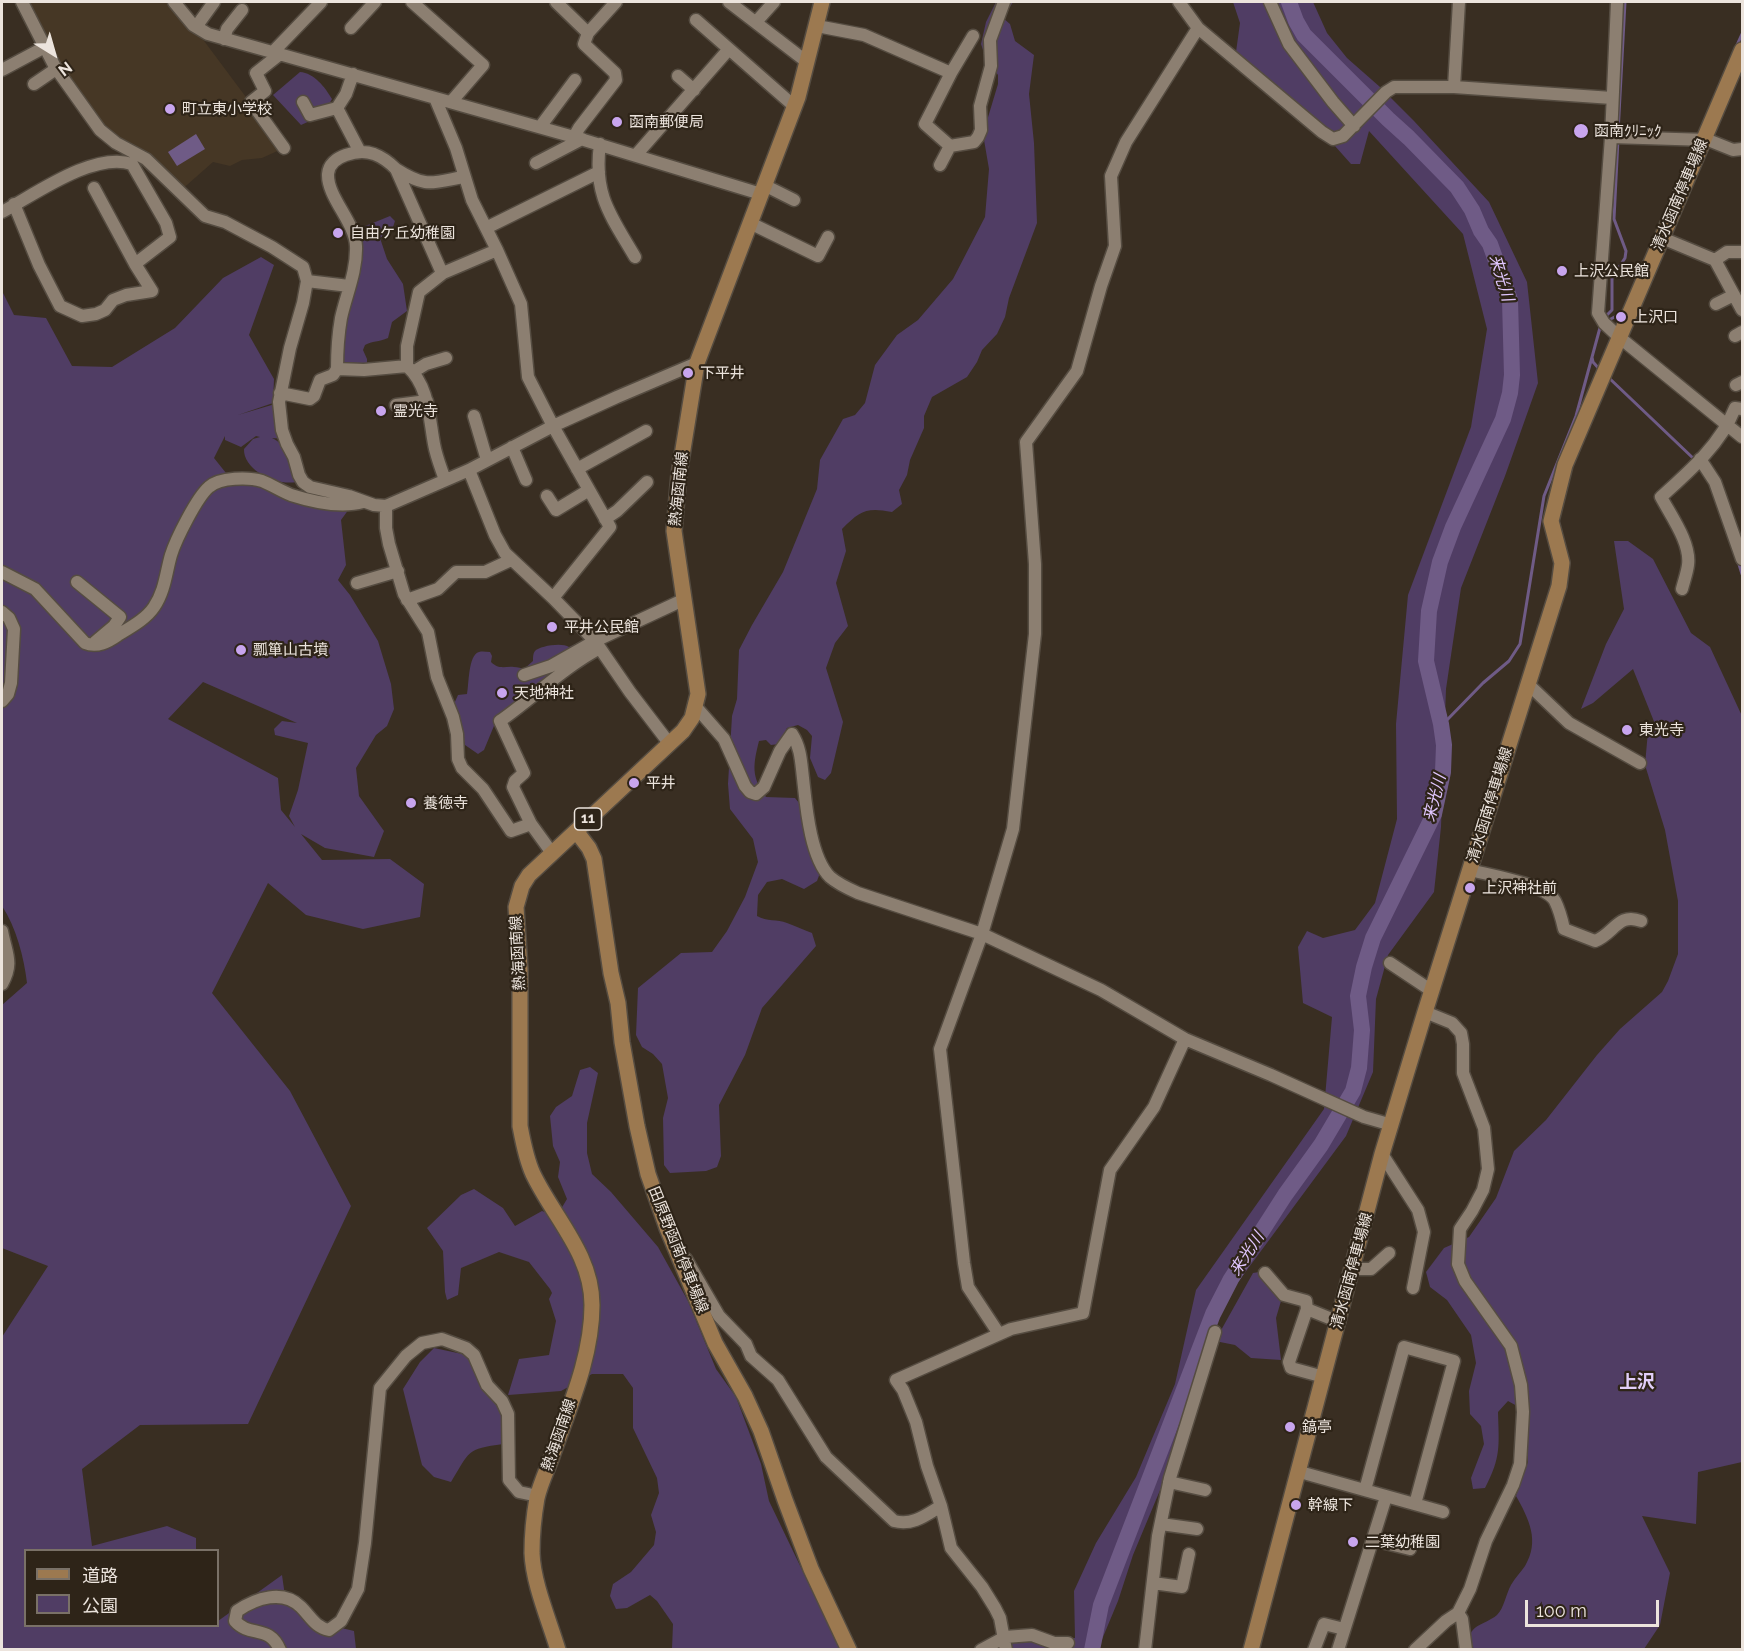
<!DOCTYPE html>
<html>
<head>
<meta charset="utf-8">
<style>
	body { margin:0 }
	#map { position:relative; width:1744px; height:1651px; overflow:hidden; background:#392e22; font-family:Raleway,"Noto Sans JP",sans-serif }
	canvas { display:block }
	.frame { position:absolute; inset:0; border:3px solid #ece4dd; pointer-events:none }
	.legend { position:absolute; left:24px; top:1549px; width:195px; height:78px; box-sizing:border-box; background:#2e2418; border:2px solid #7a7167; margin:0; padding:8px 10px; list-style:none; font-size:18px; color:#ece4dd }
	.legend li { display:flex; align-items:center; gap:12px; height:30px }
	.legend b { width:30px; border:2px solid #7a7167 }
	.north { position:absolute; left:24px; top:24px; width:60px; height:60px; -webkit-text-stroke:4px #2e2418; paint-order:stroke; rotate:143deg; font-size:16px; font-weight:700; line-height:24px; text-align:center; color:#ece4dd }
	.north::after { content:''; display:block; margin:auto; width:21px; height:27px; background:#ece4dd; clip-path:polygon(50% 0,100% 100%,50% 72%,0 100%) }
	.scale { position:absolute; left:1525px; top:1600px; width:134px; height:27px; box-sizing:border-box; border:3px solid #ece4dd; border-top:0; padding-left:8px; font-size:18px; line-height:21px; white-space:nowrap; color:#ece4dd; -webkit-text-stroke:4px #2e2418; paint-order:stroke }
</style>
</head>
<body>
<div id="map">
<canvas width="1744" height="1651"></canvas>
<div class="frame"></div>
<ul class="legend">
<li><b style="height:8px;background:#9c7950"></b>道路</li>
<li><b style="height:16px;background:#503d64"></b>公園</li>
</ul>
<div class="north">N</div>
<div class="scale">100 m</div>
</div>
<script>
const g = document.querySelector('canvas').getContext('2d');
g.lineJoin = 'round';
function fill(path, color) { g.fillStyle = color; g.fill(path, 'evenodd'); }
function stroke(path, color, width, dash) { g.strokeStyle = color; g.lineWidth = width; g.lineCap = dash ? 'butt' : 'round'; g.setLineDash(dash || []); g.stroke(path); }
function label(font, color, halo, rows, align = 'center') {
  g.font = font + ' Raleway,"Noto Sans JP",sans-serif'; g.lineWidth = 4.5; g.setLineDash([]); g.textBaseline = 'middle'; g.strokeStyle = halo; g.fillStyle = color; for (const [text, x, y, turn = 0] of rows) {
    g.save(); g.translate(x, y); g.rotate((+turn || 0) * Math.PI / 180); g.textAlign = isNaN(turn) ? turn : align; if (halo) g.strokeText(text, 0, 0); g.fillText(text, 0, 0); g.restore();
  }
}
fill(new Path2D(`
	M22,2H175L284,148L262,158L242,160L230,166L213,162L179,192L99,129Z`), '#463725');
fill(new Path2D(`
	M996,2H1013L1003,18L1010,24L1015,41L1034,55L1029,94L1034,143L1037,223L1009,298L1005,317L997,334L982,350L977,362L967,377L932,397L924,416V428L910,460L907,475L899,490L902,504L892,512C866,507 860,511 842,529L846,551L836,583L848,626L835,643L826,668L843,722L831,773L825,780L818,777L810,758L812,736L807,730L798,725L787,728L779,744L771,745L766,740L759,741C753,765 751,777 766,797L795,798L800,804L820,873L817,881L804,889L782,879L767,882L758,895L757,916C767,922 777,919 787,923C796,926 803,930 812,933L816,946L762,1008L745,1055L719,1105L721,1156L717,1167L706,1171L670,1173L664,1165L663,1118L668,1098L662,1064L653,1054L642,1047L636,1035L638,988L681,953L712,952L727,931L745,897L758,862L753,839L730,809L728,784L732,716L737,699L739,650L752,625L783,572L817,489L820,460L843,419L855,415L865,403L875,365L897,335L918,320L953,279L985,217L989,169L983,134L998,84V75L985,56L981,44L986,22Z
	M1233,2H1313L1327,33L1347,58L1380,87L1414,121L1489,202L1527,282L1538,383L1505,476L1461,588L1446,689L1441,827L1434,892L1388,955L1376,999L1373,1072L1346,1136L1224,1301L1200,1367L1163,1483L1133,1555L1118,1601L1098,1649H1010L1008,1642L1075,1638L1074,1591L1096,1543L1136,1477L1175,1384L1196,1290L1324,1109L1332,1017L1303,1003L1298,947L1307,931L1323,938L1355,930L1375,903L1397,819L1396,724L1408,595L1471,427L1487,329L1463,234L1369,131L1360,164H1351L1294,100L1236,52L1240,23Z
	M300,72C314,73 325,87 332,99L323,115L301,125L273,95Z
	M390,216L395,221L392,230L380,238L387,259L403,284L407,311L392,322L388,338C379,342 372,341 365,345L363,350L367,359V364H343L340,348L359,232L363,227Z
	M261,257L274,265L249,335L274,379L273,403L238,415L275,404L285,439L272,438C288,445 293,467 300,481C280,488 243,471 244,449L253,439L260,437L256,436L241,447L225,440V436L214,458L230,478L349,509L341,520L346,565L338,580L350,595L378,641L391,684L394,709L387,726L376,735L356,768L359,796L384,831L374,857L325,848L301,834L322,860L390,859L424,884L420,917L363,929L306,915L268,883L212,993L290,1091L351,1206L248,1424L140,1425L82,1469L92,1546L167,1526L196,1538V1550H26V1626H218V1621L282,1575L285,1596L321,1623L354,1631L356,1649H2V1337L48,1266L2,1248V1005L27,983C24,957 16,927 2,906V291L14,315L46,318L72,366L112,367L175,328L223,278ZM203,682L297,723L282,721L274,729L275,735L308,743L298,790L289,816L295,827L281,810L278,778L168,719Z
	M1614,541H1628L1653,559L1691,633L1710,647L1742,716V1462L1698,1472L1696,1524L1642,1516L1670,1573L1660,1625L1644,1649L1479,1650L1471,1647C1465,1624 1484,1626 1497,1615C1504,1608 1506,1594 1511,1585C1515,1578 1520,1573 1525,1566C1540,1541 1529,1519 1516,1496L1528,1462L1526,1424L1517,1406L1508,1401L1498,1412C1499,1447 1501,1457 1485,1488L1473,1489L1471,1478L1484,1444L1481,1426L1470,1414L1469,1391L1476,1363L1471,1335L1447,1300L1430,1287L1426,1272L1444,1248L1469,1237L1496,1198L1514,1151L1546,1120L1597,1055L1620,1029L1662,992L1668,981L1678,954V901L1665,830L1645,765L1648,731L1655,724L1633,669L1593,703L1581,709L1606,644L1624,609Z
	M580,642L584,643L588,648L496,721L484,750L478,754L465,745L454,704L458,695L467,694C469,685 468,655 479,652C483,651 486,652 490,652L492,656L491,662C499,670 505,666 514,667C518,667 521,668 524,669L533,661C533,658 533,653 535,651C539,646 562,642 569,647Z
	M590,1067L598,1073L587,1123V1153L592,1174L611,1192L658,1247L688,1301L716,1369L736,1397L761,1464L769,1501L840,1649H672L673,1624L657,1601L650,1595L627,1608L616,1609L610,1596L613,1584L631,1572L654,1545L656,1532L651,1515L659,1493L657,1478L633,1428V1388L623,1374H592L561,1391L508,1395L519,1359L549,1355L556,1321L549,1299L552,1293L550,1289L529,1262L499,1252L461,1268L458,1295L447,1300L445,1292L443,1251L427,1228L461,1195L474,1189L503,1208L515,1226L542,1211L550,1214L561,1209L567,1199L558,1177L560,1162L553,1146L550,1116L556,1107L572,1096L580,1070Z
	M1259,1272C1265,1283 1276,1290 1281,1301L1276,1318L1281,1360L1251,1358L1235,1345L1215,1341L1253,1273Z
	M434,1348L467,1355L506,1419L503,1444C466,1449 470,1451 451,1482L434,1477L422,1465L403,1389L420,1362Z`), '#503d64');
fill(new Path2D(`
	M196,134L205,149L177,166L168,152Z`), '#6f5b86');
stroke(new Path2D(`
	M1737,45L1742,34
	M1618,133L1625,2
	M1604,318L1612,310V278L1625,258L1626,251L1614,219L1618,139
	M1607,321L1622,313
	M1592,357L1593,362L1601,371
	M1608,377L1694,459
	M1738,561L1742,574
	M1441,724L1446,721L1483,683L1509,661L1520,644L1544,496L1576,416L1601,324`), '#6f5b86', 3);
stroke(new Path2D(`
	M1092,1650L1101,1605L1213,1314L1231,1279L1285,1195L1321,1145L1353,1091L1359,1068L1362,1030L1358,996L1364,967L1373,938L1434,814L1443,772L1444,745L1441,724L1426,661L1429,611L1440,562L1453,527L1503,419L1510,393L1512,375L1510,300L1490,244L1481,231L1472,210L1457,187L1409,138L1388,119L1304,35L1296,21L1289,2`), '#6f5b86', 16);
const minor = new Path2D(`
	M22,2L55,67L100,130L116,143L146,159L205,216L225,222L272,247L303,267L307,281L303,303L290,348L279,402L282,430L287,444L294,457L299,475L303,482L310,487L349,496L374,505L386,506L469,470L553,426L617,397L697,363
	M174,2L193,25L208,34L574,137L761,194
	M412,2L483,65L451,102
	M556,2L588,33L616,2
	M729,2L807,62
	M1179,2L1198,28L1322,132L1333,139L1343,136L1386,92L1394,87H1454L1612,98
	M1270,2L1289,44L1333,102L1354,126
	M1617,2L1611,137L1598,313L1604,323L1619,337L1742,437
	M696,20L794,106
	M756,22L774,2
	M817,26L864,35L951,73
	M196,27L214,2
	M351,28L375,2
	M224,39L227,29L242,10
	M273,52L321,2
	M280,54L256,73L265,91L251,102L284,148
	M2,70L45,47
	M678,76L694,90
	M34,84L56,69
	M1454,87L1459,2
	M435,98L456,148L472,200L497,250L521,304L528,377L553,426L610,527L553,598
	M303,102L310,115L337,108L346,94L353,74
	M337,108L360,152
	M540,127L575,80
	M574,137L579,128L616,80L615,73L584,44L588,33
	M1611,137L1708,140L1733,150L1742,149
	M600,144C593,195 611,216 635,257
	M950,146L925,124L951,73L973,36
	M636,155L729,49
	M536,163L582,139
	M940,165L950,146L974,142L978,137L981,130L980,106L991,66L990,40L1004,2
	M764,185L794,200
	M14,204L39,265L60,306L82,316L96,314L105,310L113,300L126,295L152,291L135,264L94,188
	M2,212C34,195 94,151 132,164L166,223L170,237L135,264
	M750,223L818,256L828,237
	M486,228L599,172
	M1662,238L1715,260L1727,252H1742
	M1715,260L1742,310
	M442,273L396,169C426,188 431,183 463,177
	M307,281L349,286
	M1716,304L1734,295
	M1735,336L1742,332
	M337,369C337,352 338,335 341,318C346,295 357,271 356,246C355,222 327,197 328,174C329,155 359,149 374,154C382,157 390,163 396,169
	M413,372L426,364L446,358
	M1736,385L1742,382
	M280,393L310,399L314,396L320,380L333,375L337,369L364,370L407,366
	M396,405L427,401
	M474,416L487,460
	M512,447L526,480
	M1700,459L1715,482L1742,559
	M577,469L646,431
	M469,470L495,535L505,553L553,598L595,641L683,600
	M445,480C441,468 436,456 434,444C429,417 429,386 407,366V346L419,292L443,273L497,250
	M547,496L556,510L589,490
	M386,506V528L389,544L404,594L428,632L437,677L453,717L457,734L458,759L462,768L483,789L511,831L531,824
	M605,519L617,511L647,482
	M2,572L35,589L85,643C97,648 108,642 118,635C131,627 146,619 154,607C165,591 166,572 171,555C176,539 197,497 209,487C220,477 249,477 262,481C272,485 281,491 291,495C313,502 341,508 363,502
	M77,582L120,617L114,626L95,642
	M357,583L398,571
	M1682,589C1684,581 1687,573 1688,565C1691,543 1671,516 1661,497C1689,472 1721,444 1735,408L1742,409
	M407,600L438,589L456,572H485L511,560
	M2,612L9,618L14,629L11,683L8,694L2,701
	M524,675L551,666L595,641L630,692L669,743
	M1528,684L1569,723L1640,763
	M696,707L724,739L745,786L750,792L756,794L764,787L780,751L792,734C801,748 801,762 803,778C806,805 810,857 830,877C838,884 849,889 858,893L982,934L1101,990L1185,1039L1271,1075L1364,1117L1392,1125
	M552,853L531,824L513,787L515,781L524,773L500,721C533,698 564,667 600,648
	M1470,870C1489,875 1545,884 1555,901C1559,909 1562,920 1564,929L1595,941C1614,934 1618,912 1641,921
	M2,931C6,953 14,963 2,984
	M1390,963L1432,991
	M1382,1154L1418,1210L1424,1232L1413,1288
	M682,1257L686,1259L719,1316L746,1344L751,1356L778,1380L826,1457L894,1521C913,1526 926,1515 941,1506
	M1353,1269H1371L1389,1253
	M1265,1273L1284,1295L1306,1301L1307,1309
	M999,1334L968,1287L964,1263L940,1049L982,934L1013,829L1035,634V564L1026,442L1077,371L1101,286L1115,246L1111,176L1126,142L1198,28
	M1324,1377L1291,1368L1289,1362L1307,1309L1339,1322
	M1300,1472L1443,1512
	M1169,1482L1205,1490
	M1365,1490L1404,1347L1454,1361L1415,1504
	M1161,1524L1197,1529
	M1373,1540L1410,1549
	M1153,1583L1182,1587L1189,1554
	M1458,1613L1462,1619L1466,1650
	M280,1650C269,1624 250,1638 235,1621L237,1611C256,1598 283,1589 301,1607C311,1617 315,1627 329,1630L341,1621L358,1589L365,1543L380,1388L406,1356L422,1343L442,1339L466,1348L474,1355L487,1385L502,1401L508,1414L509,1480L519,1492L538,1496
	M981,1650L1005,1637L1032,1635L1054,1643H1068
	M1006,1650L1000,1618L995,1608L982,1587L951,1548L941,1506L927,1466L916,1422L903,1390L896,1380L1011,1329L1083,1313L1110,1170L1154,1107L1185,1039
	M1145,1650L1158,1536L1170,1478L1215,1332
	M1314,1650L1324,1624L1344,1629
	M1338,1650L1386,1497
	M1415,1650L1446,1621L1458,1613L1470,1589L1486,1541L1513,1485L1520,1464L1523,1412L1521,1385L1511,1346L1465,1281L1458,1264L1460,1229L1472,1211L1483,1190L1488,1169L1484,1128L1463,1073V1044L1461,1033L1452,1023L1425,1012`);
const major = new Path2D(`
	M576,831L589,848L594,859L611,973L618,1003L622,1042L637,1126L648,1174L667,1228L715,1343L745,1396L761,1431L785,1500L811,1569L849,1650
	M558,1650C549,1620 533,1583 532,1553C532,1535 534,1515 537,1498C540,1485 546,1472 551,1459C568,1410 592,1358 592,1305C592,1254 554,1218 533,1174C526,1159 523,1142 520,1126V969L516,907L522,886L529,875L683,731L692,718L698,694L674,531L679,474L697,363L798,97L822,2
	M1251,1650L1382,1154L1425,1012L1559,586L1562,563L1551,521L1565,465L1742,50`);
stroke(minor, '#554c41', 15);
stroke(major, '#554c41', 18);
stroke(minor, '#8c7f71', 12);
stroke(major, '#9c7950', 15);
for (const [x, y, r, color] of [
	[170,109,6,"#c8a5ee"],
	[617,122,6,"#c8a5ee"],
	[1581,131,8,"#c8a5ee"],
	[338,233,6,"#c8a5ee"],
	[1562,271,6,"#c8a5ee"],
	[1621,317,6,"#c8a5ee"],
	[688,373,6,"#c8a5ee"],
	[381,411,6,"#c8a5ee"],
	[552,627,6,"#c8a5ee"],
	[241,650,6,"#c8a5ee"],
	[502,693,6,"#c8a5ee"],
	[1627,730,6,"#c8a5ee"],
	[634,783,6,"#c8a5ee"],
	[411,803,6,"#c8a5ee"],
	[1470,888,6,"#c8a5ee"],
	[1290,1427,6,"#c8a5ee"],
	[1296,1505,6,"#c8a5ee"],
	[1353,1542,6,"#c8a5ee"]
]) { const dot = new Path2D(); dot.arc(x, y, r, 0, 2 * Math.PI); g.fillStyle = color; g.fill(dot); stroke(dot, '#2e2418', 2); }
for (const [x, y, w] of [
	[588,819,27]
]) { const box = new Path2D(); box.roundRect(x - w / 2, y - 11, w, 22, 4.5); g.fillStyle = '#2e2418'; g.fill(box); stroke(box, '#ece4dd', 1.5); }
label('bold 14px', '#ece4dd', null, [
	["11",588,819]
]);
label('15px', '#ece4dd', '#2e2418', [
	["町立東小学校",182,109],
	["函南郵便局",629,122],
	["函南ｸﾘﾆｯｸ",1594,131],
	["自由ケ丘幼稚園",350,233],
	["上沢公民館",1574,271],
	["上沢口",1633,317],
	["下平井",700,373],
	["霊光寺",393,411],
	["平井公民館",564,627],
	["瓢箪山古墳",253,650],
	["天地神社",514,693],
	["東光寺",1639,730],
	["平井",646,783],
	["養徳寺",423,803],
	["上沢神社前",1482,888],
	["鎬亭",1302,1427],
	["幹線下",1308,1505],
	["二葉幼稚園",1365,1542]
], 'left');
label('15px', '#ece4dd', '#2e2418', [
	["清水函南停車場線",1680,195,-67],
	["熱海函南線",679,489,-84],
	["清水函南停車場線",1490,805,-73],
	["熱海函南線",518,953,-93],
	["田原野函南停車場線",678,1250,68],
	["清水函南停車場線",1352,1271,-75],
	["熱海函南線",559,1435,-71]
]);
label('italic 16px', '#e1c7ff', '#2e2418', [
	["来光川",1501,278,73],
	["来光川",1435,798,-76],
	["来光川",1247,1254,-57]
]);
label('bold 18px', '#e1cef8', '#2e2418', [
	["上沢",1637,1383]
]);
</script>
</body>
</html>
